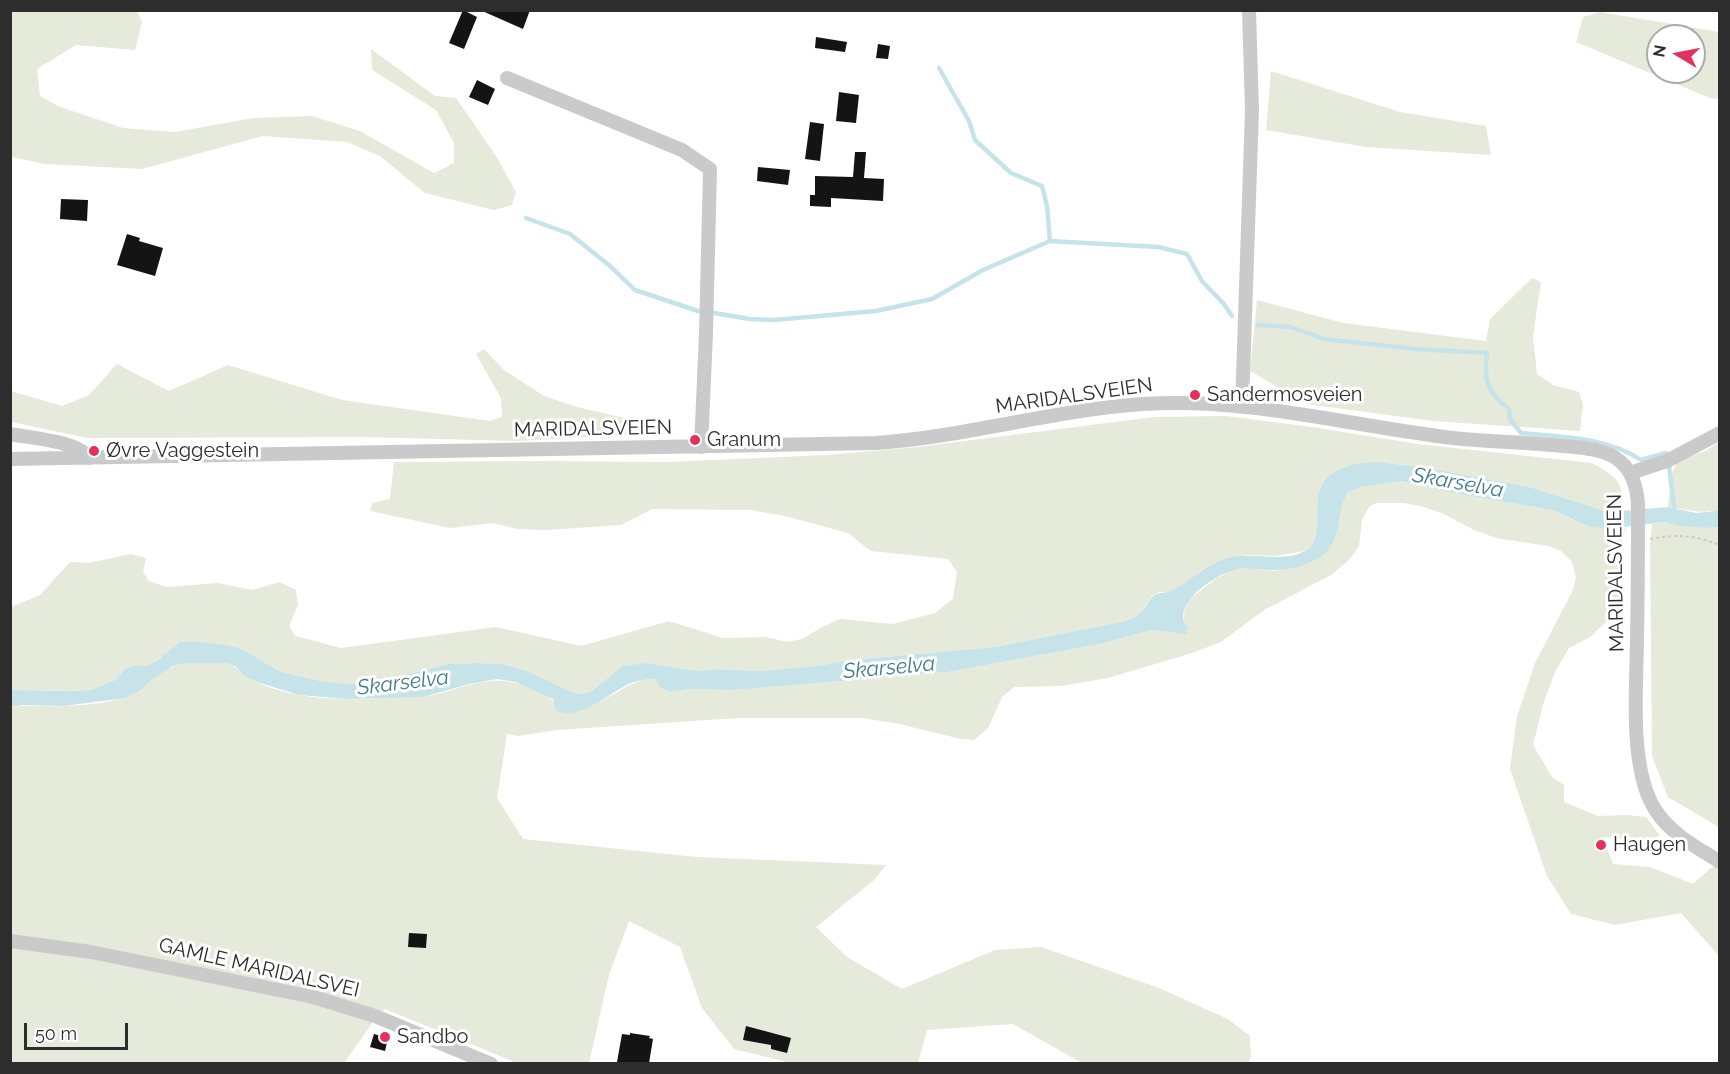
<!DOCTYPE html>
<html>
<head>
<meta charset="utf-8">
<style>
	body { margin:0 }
	#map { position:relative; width:1730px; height:1074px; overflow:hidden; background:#fff; font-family:Raleway,sans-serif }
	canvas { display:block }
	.frame { position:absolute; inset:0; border:12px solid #2d2d2d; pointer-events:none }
	.north { position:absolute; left:1646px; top:24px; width:60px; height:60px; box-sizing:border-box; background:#fff; border:2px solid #ababab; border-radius:50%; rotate:280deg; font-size:16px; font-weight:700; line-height:24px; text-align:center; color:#2d2d2d }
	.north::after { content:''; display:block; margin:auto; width:21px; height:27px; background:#e1315e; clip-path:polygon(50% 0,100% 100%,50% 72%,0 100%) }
	.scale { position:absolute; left:24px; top:1023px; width:104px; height:27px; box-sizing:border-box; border:3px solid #2d2d2d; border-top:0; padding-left:8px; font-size:18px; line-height:21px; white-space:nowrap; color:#2d2d2d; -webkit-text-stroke:4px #fff; paint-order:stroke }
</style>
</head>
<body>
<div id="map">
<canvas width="1730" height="1074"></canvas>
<div class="frame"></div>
<div class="north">N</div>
<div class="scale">50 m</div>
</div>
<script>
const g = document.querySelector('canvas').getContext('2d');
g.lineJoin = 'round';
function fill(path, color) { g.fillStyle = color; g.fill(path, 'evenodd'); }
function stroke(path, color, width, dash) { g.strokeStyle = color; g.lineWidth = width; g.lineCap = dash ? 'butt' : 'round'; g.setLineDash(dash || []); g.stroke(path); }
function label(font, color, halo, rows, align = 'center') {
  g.font = font + ' Raleway,sans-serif'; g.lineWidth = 6; g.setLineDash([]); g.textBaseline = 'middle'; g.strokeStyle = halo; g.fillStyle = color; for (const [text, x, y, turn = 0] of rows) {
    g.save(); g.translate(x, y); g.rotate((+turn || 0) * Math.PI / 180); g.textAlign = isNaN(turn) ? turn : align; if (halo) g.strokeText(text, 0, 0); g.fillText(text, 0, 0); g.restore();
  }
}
fill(new Path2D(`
	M10,11H137L142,22L135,50L76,45L37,69L40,96L60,107L123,128L175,132L253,118L312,116L360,131L434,173L454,163V143L436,110L372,70L371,49L435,96L456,98L496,156L516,192L512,205L494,210L425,193L380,156L347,142L263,136L142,169L45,164L11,157Z
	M1600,12L1719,32V99L1710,98L1576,42L1583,17ZM1658,36H1694V72H1658Z
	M1271,71L1400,112L1486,126L1491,155L1366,147L1266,130Z
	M1532,278L1541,282L1533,336L1537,374L1553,385L1579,392L1583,405L1580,431L1433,421L1306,404L1250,371L1257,300L1343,323L1486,341L1490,319Z
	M484,349L504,370L544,396L577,407L624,418L664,433L517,441L362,437L88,438L11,422V391L62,406L89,395L117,364L169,391L228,365L342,400L490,421L502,417L501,398L476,354Z
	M1226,416L1312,427L1418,444L1592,463C1617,477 1626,483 1620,513L1608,512L1530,487L1422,467L1377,462L1340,469L1329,477L1322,486L1318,533L1313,544L1305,551L1275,556L1248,555L1225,559L1206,567L1171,592H1159L1152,596L1138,615L1126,621L995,647L851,660L817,666L760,671L716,669L698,671L648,663L605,681L592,691L581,694L571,692L500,664L478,663L448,664L384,680L348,684L321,681L281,672L242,649L191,641L180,642L156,661L146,666L137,665L126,668L115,680L91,690L69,691L11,690V607L40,595L70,562L89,563L131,554L146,558L143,572L149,581L166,587L218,583L252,590L280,582L296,590L298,605L289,626L295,636L341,648L496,627L581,646L669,621L723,638L765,637L787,642L802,639L824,626L840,619L893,624L935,613L953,599L957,572L948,559L871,551L848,533L785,516L750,510L652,509L621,525L545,530L517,529L494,523L450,528L370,511L372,503L390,499L394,462L541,461L667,462L826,455L917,447L1154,417Z
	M1719,442V509C1700,515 1687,509 1668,507L1671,475L1678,461L1705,451Z
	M1400,481L1448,492L1552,510L1571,519L1608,529L1626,528L1620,547L1619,567L1622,599L1611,617L1590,637L1569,648L1556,670L1544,701L1533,745L1552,777L1564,785V802L1598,816L1627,815L1646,817L1660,836L1642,840L1603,837L1613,864L1650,867L1693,884L1719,861V956L1681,913L1615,925L1571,914L1547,876L1510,769L1517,716L1535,663L1573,590L1576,577L1572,562L1561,551L1548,546L1496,538L1472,529L1444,514L1424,507L1404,503H1376L1369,507L1362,519L1359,546L1350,559L1331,575L1264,610L1221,642L1192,653L1108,678L1061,686L1014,687L1002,697L988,728L974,740L961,739L895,723L862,718H738L557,730L518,736L507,734L497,798L523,839L697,857L886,865L874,880L816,927L847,957L902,989L995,950L1041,947L1159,988L1228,1019L1250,1036L1251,1057L1248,1063H1082L1013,1024L927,1030L918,1063H791L734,1049L702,1008L680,947L629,921L609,975L589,1063H517L385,1009L373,1022L344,1063L11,1064V707C29,704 47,707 65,706C88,705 114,703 136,693C142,691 144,686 149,681C160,671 175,663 190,663C199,663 217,661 226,663C235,664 237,671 244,675C254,682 270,688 282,691C323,703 370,698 413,697C459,696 482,668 532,688C542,692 552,696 556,706C568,706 585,709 595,704C616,695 631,679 655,679L670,692L689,689L734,690L948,672L1100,644L1152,630L1176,633L1184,623V612L1188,600L1217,578L1233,570L1248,568L1274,571L1293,568L1313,561L1338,519L1343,500L1348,492L1360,487Z
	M1664,522L1708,528L1719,527V827L1668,797L1652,756L1650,544L1652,524Z`), '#e6eada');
fill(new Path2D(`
	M1377,462L1422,467L1530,487L1608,512L1668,507L1696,513L1709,512L1719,509V527L1708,528L1680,526L1664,522L1608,529L1588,526L1552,510L1448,492L1401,481L1360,487L1348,492C1335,512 1343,537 1324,554C1311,565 1289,571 1272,570C1259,570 1244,566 1231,571C1213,577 1169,605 1188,628L1186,634L1152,630L1100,644L948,672L734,690L689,689L670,692L661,688L655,679C647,679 640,680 631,683C611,691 579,723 556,710L553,699L516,682L497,679L470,684L423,697L347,699L299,695L257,682L243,675L235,666L226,663H187L172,666L150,681L140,691L125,698L64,706L23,705L11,707V690L69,691L91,690L115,680L126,668L137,665L146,666L156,661L180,642L191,641L225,645L242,649L281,672L321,681L348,684L384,680L448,664L478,663L500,664L527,671L571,692L581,694L592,691L623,666L648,663L698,671L716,669L760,671L817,666L851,660L995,647L1126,621C1133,618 1139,615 1144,608C1147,605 1149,600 1152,597C1158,591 1166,594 1173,590C1190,580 1204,566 1224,559C1249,550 1281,564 1305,551C1335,534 1294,481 1349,466C1358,463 1368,463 1377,462Z`), '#c6e3ea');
stroke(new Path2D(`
	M939,68L969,121L975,140L1011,173L1042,186L1047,206L1050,241
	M526,218L570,234L610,266L635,290L698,311
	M714,313L750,319L774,320L876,311L932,299L983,270L1050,241L1158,247L1187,254L1202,281L1224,304L1232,316
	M1258,325L1291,327L1324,339L1416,349L1487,353C1483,379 1488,394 1509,409L1510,419L1521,433C1561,437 1607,437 1641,460L1666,453
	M1669,466L1675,514`), '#c6e3ea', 4.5);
fill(new Path2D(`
	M463,10L477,17L464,49L449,43Z
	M480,10H530L523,29Z
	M816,37L847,42L845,52L815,48Z
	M878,44L890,46L888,59L876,58Z
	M477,80L495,89L488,105L469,97Z
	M839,92L859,95L856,123L836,121Z
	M810,122L824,124L820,161L805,159Z
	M855,152H866L864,178L884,179L883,201L831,198V207L810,206V195H815V176L853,177Z
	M758,167L790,170L788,185L757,181Z
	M61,199L88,200L87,221L60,219Z
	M127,234L140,238L139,241L163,248L155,276L117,265Z
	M409,933L427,934L426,948L408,947Z
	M746,1026L791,1038L787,1053L771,1049V1045L743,1040Z
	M630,1033L650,1036L649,1038L653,1039L649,1063L617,1062L622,1034L630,1035Z
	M374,1034L388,1038L385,1051L370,1047Z`), '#141414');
stroke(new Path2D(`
	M1650,539C1678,534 1694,535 1720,545
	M1618,847L1643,844H1667`), '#cacaca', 2, [3, 3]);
stroke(new Path2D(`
	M507,78L682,150L710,169L706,334L701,447
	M1242,406L1252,110L1249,10
	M10,434C31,438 78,441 89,458
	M10,459L875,443C965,437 1053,410 1143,404C1248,397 1350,426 1453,438C1489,442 1526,442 1562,446C1576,447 1592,448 1606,453C1629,462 1636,481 1638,503C1638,548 1638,592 1637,636C1637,685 1628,769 1656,811C1671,834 1698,848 1720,862
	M1630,473L1667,461L1720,433
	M10,941L91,952L313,997L375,1016L491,1064`), '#cacaca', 14);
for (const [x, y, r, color] of [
	[1195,395,6,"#e1315e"],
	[695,440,6,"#e1315e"],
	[94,451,6,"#e1315e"],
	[1601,845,6,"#e1315e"],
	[385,1037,6,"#e1315e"]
]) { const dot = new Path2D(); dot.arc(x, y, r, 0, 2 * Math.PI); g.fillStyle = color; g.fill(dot); stroke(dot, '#fff', 2); }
label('20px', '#2d2d2d', '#fff', [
	["Sandermosveien",1207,395],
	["Granum",707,440],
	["Øvre Vaggestein",106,451],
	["Haugen",1613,845],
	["Sandbo",397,1037]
], 'left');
label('20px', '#2d2d2d', '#fff', [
	["MARIDALSVEIEN",1074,396,-8],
	["MARIDALSVEIEN",593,429,-1],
	["MARIDALSVEIEN",1616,573,-91],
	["GAMLE MARIDALSVEI",259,968,13]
]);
label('italic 21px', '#3d7c8d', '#fff', [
	["Skarselva",1458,483,10],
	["Skarselva",889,668,-5],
	["Skarselva",403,683,-7]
]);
</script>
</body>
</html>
